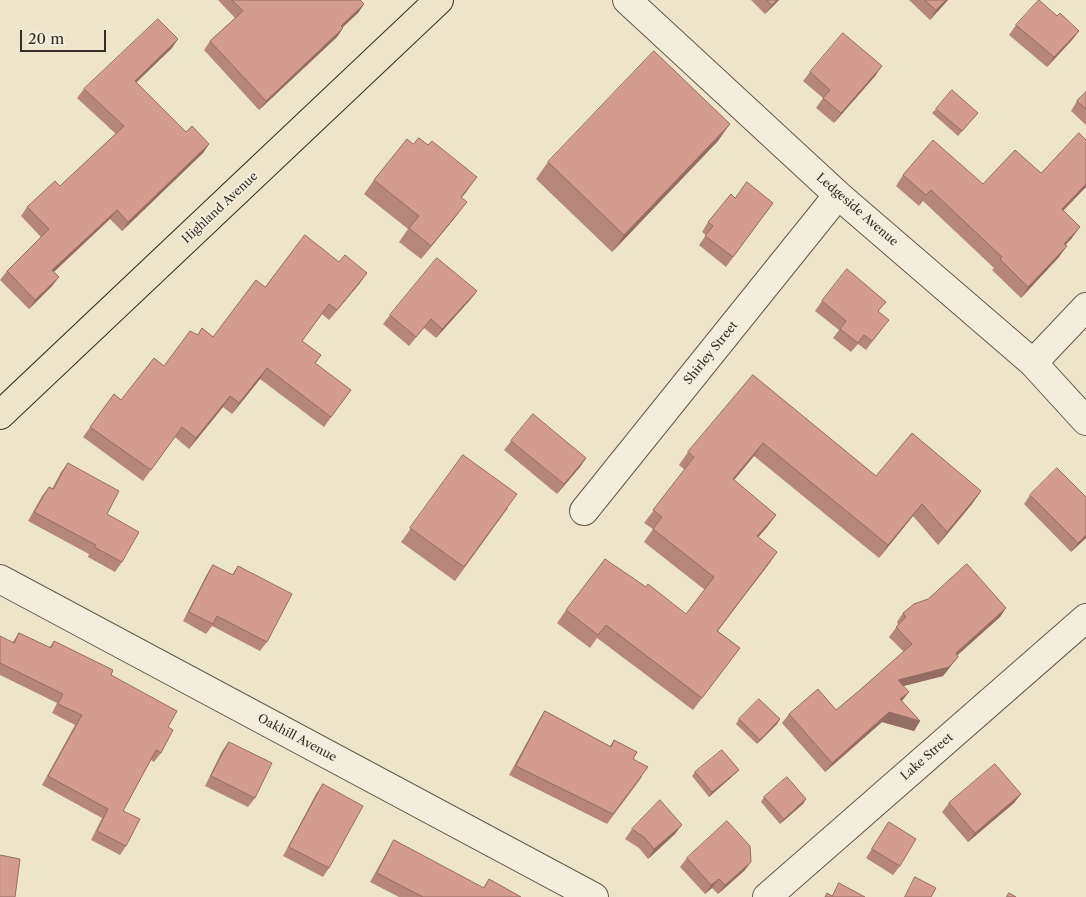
<!DOCTYPE html>
<html>
<head>
<meta charset="utf-8">
<style>
	body { margin:0 }
	#map { position:relative; width:1086px; height:897px; overflow:hidden; background:#ede4c9; font-family:"Libre Caslon Text",serif }
	canvas { display:block }
	.scale { position:absolute; left:20px; top:30px; width:86px; height:22px; box-sizing:border-box; border:2px solid #362c24; border-top:0; padding-left:6px; font-size:15px; line-height:18px; white-space:nowrap; color:#362c24; -webkit-text-stroke:4px #f3eddc; paint-order:stroke }
</style>
</head>
<body>
<div id="map">
<canvas width="1086" height="897"></canvas>
<div class="scale">20 m</div>
</div>
<script>
const g = document.querySelector('canvas').getContext('2d');
g.lineJoin = 'round';
function stroke(path, color, width, dash) { g.strokeStyle = color; g.lineWidth = width; g.lineCap = dash ? 'butt' : 'round'; g.setLineDash(dash || []); g.stroke(path); }
function fill(path, color) { g.fillStyle = color; g.fill(path, 'evenodd'); }
function label(font, color, halo, rows, align = 'center') {
  g.font = font + ' "Libre Caslon Text",serif'; g.lineWidth = 4; g.setLineDash([]); g.textBaseline = 'middle'; g.strokeStyle = halo; g.fillStyle = color; for (const [text, x, y, turn = 0] of rows) {
    g.save(); g.translate(x, y); g.rotate((+turn || 0) * Math.PI / 180); g.textAlign = isNaN(turn) ? turn : align; if (halo) g.strokeText(text, 0, 0); g.fillText(text, 0, 0); g.restore();
  }
}
const minor = new Path2D(`
	M627,0L838,195L1033,363L1086,421
	M1033,363L1086,307
	M584,511L838,195
	M0,579L594,897
	M767,897L1086,618`);
const major = new Path2D(`
	M0,415L439,0`);
stroke(minor, '#645a4d', 30);
stroke(major, '#362c24', 30);
stroke(minor, '#f3eddc', 28);
stroke(major, '#ede4c9', 28);
fill(new Path2D(`
	M218,0H361L364,4L358,13L342,28H343L337,37L259,110L204,50L210,41L235,18Z
	M751,0H779L765,14Z
	M909,0H948L930,20Z
	M1057,16L1079,31L1072,40L1047,67L1009,35L1016,25Z
	M172,48L136,83L186,132L209,144L203,153L122,231L110,219L54,272L59,277L52,286L29,309L0,280L7,271L41,237L21,216L27,207L60,186L116,134L77,98L84,89Z
	M810,72L876,75L834,123L816,108L823,98L803,81Z
	M1086,92V125L1071,111L1077,101Z
	M936,109L978,113L958,136L932,113Z
	M1086,140V187L1063,211L1072,238L1065,245L1059,257L1021,298L992,270L994,268L923,201L919,206L896,186L903,175L983,184L1041,173Z
	M718,141L612,252L536,179L548,162Z
	M374,180L467,191L462,197L457,215L421,259L399,242L408,229L364,194Z
	M735,198L773,203L726,267L699,245L706,235L702,232L708,222Z
	M360,283L329,320L322,314L302,341L321,355L315,364L351,390L324,427L260,379L232,414L223,407L189,449L175,437L143,481L83,437L114,394L121,400L164,366L198,334L202,328L213,337L265,287Z
	M477,291L470,300L436,338L424,328L409,346L383,324L390,315Z
	M822,301L879,312L882,329L866,350L858,344L851,352L833,338L839,330L815,311Z
	M753,375L876,476L981,491L972,504L938,545L913,516L879,558L754,456L734,480L776,515L767,527L758,537L777,552L718,631L740,648L693,710L597,638L590,648L557,623L566,610L686,614L705,590L644,542L653,529L644,523L685,470L679,465L688,452Z
	M511,441L586,458L580,467L557,494L504,450Z
	M463,455L508,508L455,581L401,542Z
	M68,463L107,514L122,562L115,572L88,557L89,554L28,521L42,496L49,487L52,489L61,472Z
	M1030,495L1086,538L1071,552L1024,504Z
	M213,565L232,575L238,566L267,642L260,651L212,626L206,634L183,621L207,574Z
	M1006,608L1000,617L957,655L951,666L943,676L904,686L902,701L920,721L914,731L882,722L825,772L782,723L789,714L836,710L860,690L904,652L889,637L898,625L897,622L903,613Z
	M19,633L49,648L54,641L111,675L168,727L161,753L154,762L151,760L123,811L126,846L120,855L91,840L102,818L42,785L75,725L52,713L57,703L0,675V636L12,643Z
	M545,711L610,746L614,740L633,759L642,777L607,824L509,775L539,720Z
	M739,719H780L777,724L757,744L736,724Z
	M229,742L255,798L248,807L205,786L222,751Z
	M739,770L735,774L709,797L692,776L695,772Z
	M323,784L329,868L323,877L283,856L316,794Z
	M1021,794L1014,803L968,842L942,812L949,803Z
	M764,797L806,799L803,804L780,824L761,802Z
	M889,822L900,866L893,875L866,858Z
	M632,829L675,834L648,859L639,848L625,839Z
	M394,840L483,888L489,879L521,897H399L370,882L388,850Z
	M687,858L751,862L744,871L718,894L712,888L705,894L680,867Z`), '#b6867a');
fill(new Path2D(`
	M777,0H779L765,14L772,5Z
	M946,0H948L930,20L936,10Z
	M364,4L358,13L334,35L341,26Z
	M343,28L337,37L259,110L266,101Z
	M1079,31L1072,40L1047,67L1054,57Z
	M178,39L172,48L128,90L135,81Z
	M882,66L876,75L834,123L841,113Z
	M730,124L718,141L612,252L624,235Z
	M209,144L203,153L122,231L128,222Z
	M477,177L467,191L451,210L461,197Z
	M1086,184V187L1054,220L1062,209Z
	M467,202L457,215L421,259L431,246Z
	M117,210L110,219L46,279L52,270Z
	M1080,227L1072,238L1056,255L1064,244Z
	M1067,246L1059,257L1021,298L1028,287Z
	M367,273L360,283L329,320L337,310Z
	M59,277L52,286L29,309L35,300Z
	M477,291L470,300L436,338L442,329Z
	M267,368L260,379L232,414L239,403Z
	M230,396L223,407L189,449L196,438Z
	M763,443L754,456L724,492L733,479Z
	M586,458L580,467L557,494L564,484Z
	M981,491L972,504L938,545L947,532Z
	M922,504L913,516L879,558L888,545Z
	M776,515L767,527L748,549L757,536Z
	M1086,535V538L1071,552L1078,543Z
	M777,552L769,564L708,643L717,631Z
	M1006,608L1000,617L950,662L956,653Z
	M958,657L943,676L891,689L898,680Z
	M909,692L902,701L900,699Z
	M889,712L920,721L914,731L882,722L825,772L832,763Z
	M780,719L777,724L757,744L760,740Z
	M739,770L735,774L709,797L712,792Z
	M1021,794L1014,803L968,842L975,833Z
	M806,799L803,804L780,824L784,819Z
	M682,825L675,834L648,859L654,849Z
	M751,862L744,871L718,894L725,885Z
	M719,879L712,888L705,894L711,885Z`), '#946d63');
const building = new Path2D(`
	M232,0H360L364,4L341,26L343,28L266,101L210,41L243,11Z
	M767,0H777L772,5Z
	M925,0H946L936,10Z
	M1039,0L1057,16L1060,13L1079,31L1054,57L1016,25Z
	M158,19L178,39L135,81L186,132L192,126L209,144L128,222L117,210L52,270L59,277L35,300L7,271L49,229L27,207L55,181L60,186L124,126L84,89Z
	M843,33L882,66L841,113L823,98L830,90L810,72Z
	M654,51L730,124L624,235L548,162Z
	M952,90L978,113L962,131L936,109Z
	M1086,92V109L1077,101Z
	M1079,133L1086,140V184L1062,209L1080,227L1064,244L1067,246L1028,287L1000,259L1002,257L931,190L926,195L903,175L933,140L983,184L1015,150L1041,173Z
	M419,138L428,145L432,141L477,177L461,197L467,202L431,246L409,228L419,216L374,180L407,139L413,144Z
	M747,182L773,203L733,257L705,236L713,226L708,222L731,194L735,198Z
	M305,235L339,262L345,255L367,273L337,310L329,304L302,341L321,355L315,363L351,390L331,417L267,368L239,403L230,396L196,438L182,427L151,470L90,427L114,394L121,400L154,358L164,366L190,331L198,335L202,328L213,337L256,280L265,287Z
	M437,258L477,291L442,329L431,319L416,337L390,315Z
	M847,269L886,302L878,311L889,320L872,341L864,335L858,343L840,329L846,321L822,301Z
	M753,375L876,476L912,433L981,491L947,532L922,504L888,545L763,443L733,479L776,515L757,536L777,552L717,631L740,648L702,698L606,625L598,635L566,610L605,559L646,587L648,584L686,614L714,577L653,529L662,517L653,510L694,457L688,452Z
	M533,414L586,458L564,484L511,441Z
	M463,455L517,494L464,567L410,528Z
	M68,463L119,491L107,514L139,532L122,562L94,547L96,545L34,512L49,487L53,489Z
	M1057,468L1086,497V535L1078,543L1030,495Z
	M967,564L1006,608L956,653L958,657L949,667L898,680L909,692L900,699L920,721L889,712L832,763L789,714L818,689L836,710L860,690L912,644L896,627L906,617L903,613L914,604L928,599Z
	M213,565L233,575L238,566L292,594L267,642L217,616L213,624L189,612Z
	M19,633L51,648L54,641L113,670L111,675L177,711L168,727L173,730L161,753L156,750L123,811L140,819L126,846L97,831L108,809L48,776L82,715L58,704L63,694L0,663V636L14,643Z
	M759,699L780,719L760,740L739,719Z
	M545,711L611,747L614,740L637,752L633,759L648,767L613,814L516,766Z
	M229,742L272,763L255,798L211,776Z
	M722,750L739,770L712,792L695,772Z
	M995,764L1021,794L975,833L949,803Z
	M787,777L806,799L784,819L764,797Z
	M323,784L363,806L329,868L289,847Z
	M660,800L682,825L654,849L645,838L632,829Z
	M727,821L750,846L751,862L725,885L719,879L711,885L687,858Z
	M889,822L916,839L900,866L872,849Z
	M394,840L484,888L489,879L521,897H423L377,873Z
	M0,855L20,859L15,897H0Z
	M915,877L936,888L931,897H905Z
	M839,883L865,897H825L827,893L832,896Z
	M1009,893L1016,897H1007Z`);
fill(building, '#d49c8e');
stroke(building, '#946d63', 1);
label('12px', '#362c24', '#f3eddc', [
	["Highland Avenue",220,208,-43],
	["Ledgeside Avenue",857,210,41],
	["Shirley Street",711,353,-51],
	["Oakhill Avenue",297,738,28],
	["Lake Street",927,757,-41]
]);
</script>
</body>
</html>
